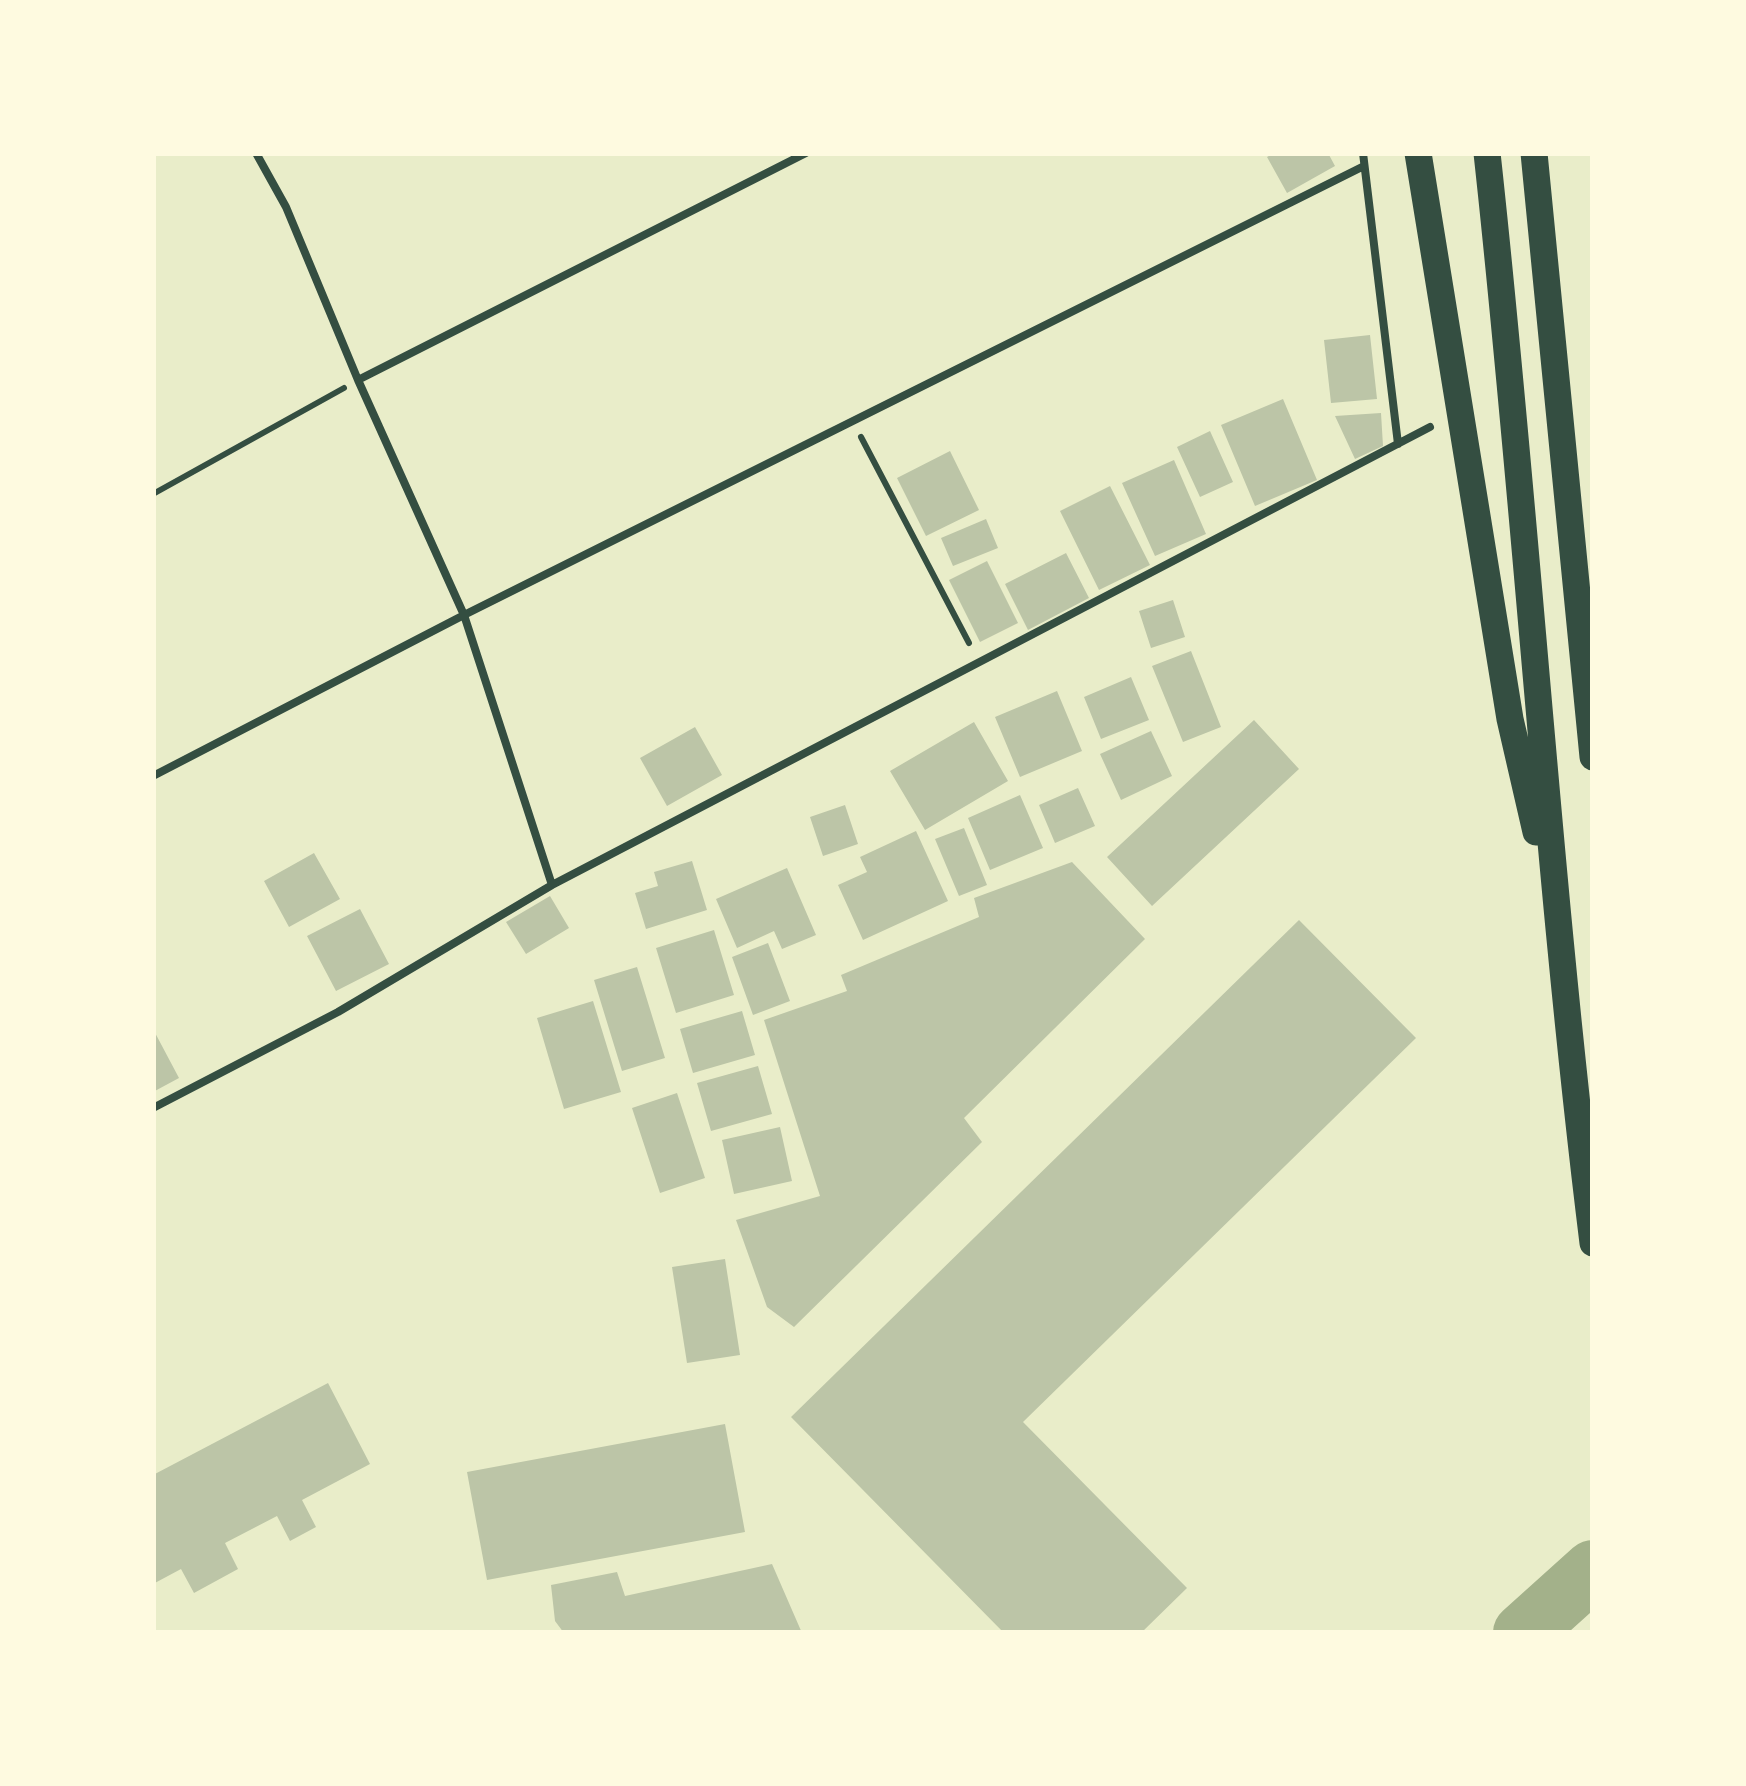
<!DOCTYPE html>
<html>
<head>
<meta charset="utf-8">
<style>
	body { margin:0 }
	#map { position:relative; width:1746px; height:1786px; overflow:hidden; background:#e9edc9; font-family:Manrope,sans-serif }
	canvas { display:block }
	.frame { position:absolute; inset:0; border:156px solid #fefae0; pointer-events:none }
</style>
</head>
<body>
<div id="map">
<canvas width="1746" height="1786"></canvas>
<div class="frame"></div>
</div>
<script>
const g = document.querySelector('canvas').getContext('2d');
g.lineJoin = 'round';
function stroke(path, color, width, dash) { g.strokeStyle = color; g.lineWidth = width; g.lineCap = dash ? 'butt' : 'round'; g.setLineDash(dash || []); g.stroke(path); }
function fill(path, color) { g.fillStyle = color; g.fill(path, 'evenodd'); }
stroke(new Path2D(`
	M1523,1633L1593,1570`), '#a3b18a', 60);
fill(new Path2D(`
	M1274,153H1328L1335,166L1287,193L1267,157Z
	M1370,335L1377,399L1331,403L1324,340Z
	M1283,399L1317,480L1255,506L1221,425Z
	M1381,413L1383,446L1355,459L1335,416Z
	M1210,431L1233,482L1200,497L1177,447Z
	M950,451L979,510L926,536L897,478Z
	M1174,460L1206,534L1155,556L1122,483Z
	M1110,486L1150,565L1099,590L1060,511Z
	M986,519L998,548L953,566L941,538Z
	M1066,553L1089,598L1028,630L1005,584Z
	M987,561L1018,623L980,642L949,580Z
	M1173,600L1185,637L1151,648L1139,611Z
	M1191,651L1221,727L1183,742L1152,666Z
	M1131,677L1149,720L1101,739L1084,697Z
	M1057,691L1082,751L1020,777L995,717Z
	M1254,720L1299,769L1152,906L1107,857Z
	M974,722L1008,781L925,830L890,771Z
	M695,727L722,775L667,806L640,758Z
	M1151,731L1172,776L1121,800L1100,754Z
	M1078,788L1095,826L1055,843L1039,805Z
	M1020,795L1043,848L990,870L968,818Z
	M845,805L858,844L823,856L810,817Z
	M964,828L987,885L959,896L935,839Z
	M916,831L948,901L863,940L838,885L867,872L860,857Z
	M314,853L340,899L289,927L264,881Z
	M692,861L707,910L646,929L635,893L658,886L654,872Z
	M1072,862L1145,939L964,1118L982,1142L794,1327L767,1307L736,1220L820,1196L764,1020L847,991L841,975L979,917L974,898Z
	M787,868L816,935L782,949L774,931L737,948L716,899Z
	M550,896L569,928L526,954L506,922Z
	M360,909L389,964L336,991L307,936Z
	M1299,920L1416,1038L1023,1422L1187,1588L1141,1633H1004L791,1417Z
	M714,930L734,995L676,1013L656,948Z
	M768,943L790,1001L753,1015L732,957Z
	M637,967L665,1058L622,1071L594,980Z
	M593,1001L621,1092L564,1109L537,1018Z
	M742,1011L755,1055L693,1073L680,1029Z
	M153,1029L179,1078L153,1092Z
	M758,1066L772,1114L711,1131L697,1083Z
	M677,1093L705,1178L660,1193L632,1108Z
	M780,1127L792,1181L734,1194L722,1140Z
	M725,1259L740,1355L687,1363L672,1267Z
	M328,1383L370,1464L302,1500L316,1527L290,1541L277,1516L225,1543L238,1569L194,1593L181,1569L153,1584V1475Z
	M725,1424L745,1532L487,1580L467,1472Z
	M772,1564L802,1633H564L555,1621L551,1585L617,1572L625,1596Z`), '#bcc5a7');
stroke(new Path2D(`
	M861,437L969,643
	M153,494L344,388`), '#344e41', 6);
stroke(new Path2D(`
	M256,153L286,207L358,380L464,615L552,885
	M1363,153L1398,444
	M358,380L806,153
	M153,776L464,615L1364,166
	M153,1108L338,1012L552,885L1430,427`), '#344e41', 8);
stroke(new Path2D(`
	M1418,153L1510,719L1536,832
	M1487,153C1527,516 1548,880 1593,1243
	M1534,153L1593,757`), '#344e41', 27);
</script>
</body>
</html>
